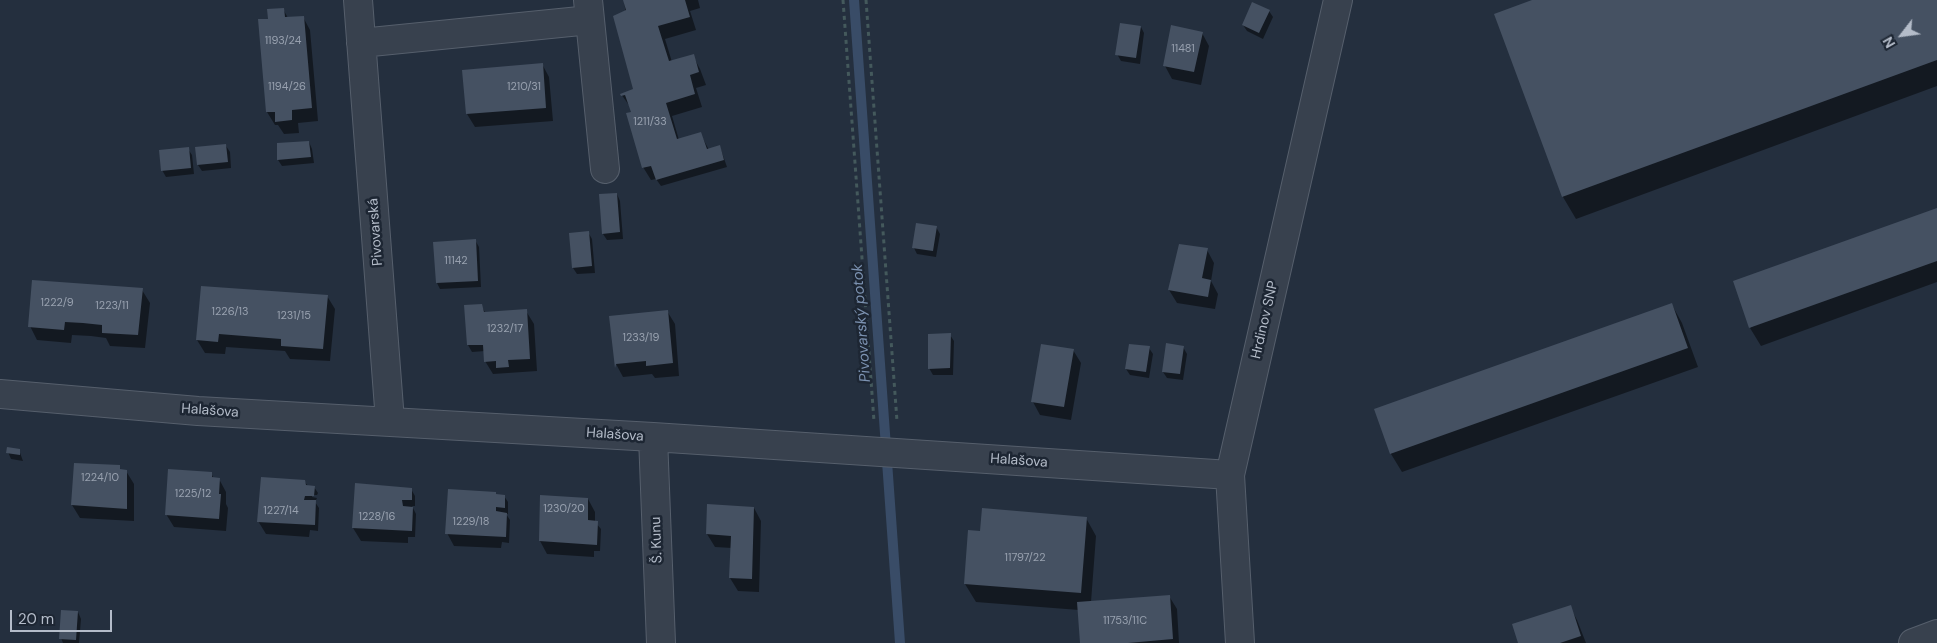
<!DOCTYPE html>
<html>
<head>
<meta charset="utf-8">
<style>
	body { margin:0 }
	#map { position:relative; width:1937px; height:643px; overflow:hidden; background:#242f3e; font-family:"DM Sans",sans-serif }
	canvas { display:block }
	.north { position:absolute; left:1877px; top:10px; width:50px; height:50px; -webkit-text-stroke:4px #1d2633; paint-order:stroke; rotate:240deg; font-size:14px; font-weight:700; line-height:20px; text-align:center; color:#b4bcc9 }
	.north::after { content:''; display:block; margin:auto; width:18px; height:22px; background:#b4bcc9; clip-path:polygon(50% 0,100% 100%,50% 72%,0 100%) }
	.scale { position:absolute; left:10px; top:610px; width:102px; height:22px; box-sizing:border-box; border:2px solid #b4bcc9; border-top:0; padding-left:6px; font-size:15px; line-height:18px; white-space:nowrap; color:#b4bcc9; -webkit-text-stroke:4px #1d2633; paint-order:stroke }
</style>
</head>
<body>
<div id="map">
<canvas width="1937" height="643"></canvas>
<div class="north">N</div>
<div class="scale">20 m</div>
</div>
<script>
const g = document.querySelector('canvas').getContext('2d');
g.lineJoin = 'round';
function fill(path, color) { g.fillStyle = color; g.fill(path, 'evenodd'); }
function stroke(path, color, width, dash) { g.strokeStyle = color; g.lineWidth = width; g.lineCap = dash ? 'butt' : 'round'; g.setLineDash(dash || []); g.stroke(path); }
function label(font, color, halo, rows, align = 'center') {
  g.font = font + ' "DM Sans",sans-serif'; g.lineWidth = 5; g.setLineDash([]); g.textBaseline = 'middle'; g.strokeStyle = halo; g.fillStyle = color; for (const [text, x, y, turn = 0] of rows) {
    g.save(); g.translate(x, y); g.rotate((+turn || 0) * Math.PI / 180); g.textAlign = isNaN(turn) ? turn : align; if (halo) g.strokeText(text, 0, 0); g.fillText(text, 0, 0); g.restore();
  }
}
fill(new Path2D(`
	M624,0H698L700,8L690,11L696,30L665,39L672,62L693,56L700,69L706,85L696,88L702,107L672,116L679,140L700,133L709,150L720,147L727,167L661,186L656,179L651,180L643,167L631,108L621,94L635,90Z
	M1536,0H1937V86L1576,219L1563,197L1496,15Z
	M283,9L288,18L303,17L310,30L318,121L298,123L299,133L284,134L278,125H275L267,112L269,20Z
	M1269,11L1273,17L1263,39L1247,31L1243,25Z
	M1141,27L1144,33L1140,64L1121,61L1117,54Z
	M1202,33L1209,46L1201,85L1172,79L1165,66Z
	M542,64L549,77L553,121L475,127L467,114Z
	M309,142L312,149L314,163L282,166L278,160Z
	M226,146L230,152L231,168L202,171L198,165L197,148Z
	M188,149L192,155L194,174L166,177L162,170Z
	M617,194L620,201L623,239L607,240L603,234Z
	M1937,209V282L1761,346L1750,328Z
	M936,227L940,234L936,257L917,254L914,248Z
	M588,232L592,239L595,273L577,274L573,268L571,234Z
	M475,240L479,247L481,287L440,289L437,283Z
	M1207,250L1214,263L1211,281L1218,294L1215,309L1177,303L1169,290Z
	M142,290L150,303L145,348L110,346L106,338L91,336L72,335L71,343L37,340L30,326Z
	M327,296L335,309L330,361L290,359L285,351L226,347L225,354L205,353L197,340Z
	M481,305L486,314L526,311L534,324L537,371L493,374L485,361V351L472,352L468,345L466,306Z
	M1672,305L1682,323L1698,367L1402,472L1391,454L1376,410Z
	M667,311L675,324L679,376L655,378L652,374L623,377L616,364Z
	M950,335L954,341L953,375H933L929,368Z
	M1183,347L1187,354L1183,380L1167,378L1163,372Z
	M1149,348L1153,354L1149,378L1130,375L1126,369Z
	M1073,350L1081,363L1071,420L1040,415L1033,402Z
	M19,450L23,461L11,459L8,452Z
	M119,467L121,470L126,471L134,484V521L80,518L72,505Z
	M211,473L214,479H219L226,492V504L228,508L226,531L174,527L166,514Z
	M304,481L308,486L314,487L318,493L317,495H312V497L317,498L315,502L319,508L318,531L310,530L309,537L266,534L258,521Z
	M356,485L411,489L415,496V506H412L416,514L415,537H408V543L361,541L353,528Z
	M497,496H504L508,502V514H506L510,520L509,543L502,542L501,548L454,546L447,533Z
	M541,497L588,499L595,512V522L601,529L600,551H594V557L547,554L540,541Z
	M754,508L761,521L759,592L738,591L730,578L732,548L715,547L707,534Z
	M1086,518L1096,536L1091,602L1169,596L1177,609L1179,643H1081L1079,610L976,602L965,584L981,533Z
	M1570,607L1577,620L1586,643H1520Z
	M78,612L81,619L79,643H63L61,638Z`), '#0007');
stroke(new Path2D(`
	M854,0L900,643`), '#394c67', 10);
fill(new Path2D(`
	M623,0H685L690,17L658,26L669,61L694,54L699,72L690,75L695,94L666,103L677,139L701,132L707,149L720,145L724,160L656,180L651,166L642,168L626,113L631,112L625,95L621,96L620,94L633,89L613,16L626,10Z
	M1532,0H1937V60L1562,197L1494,14Z
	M1252,2L1270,10L1259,33L1242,25Z
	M284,8L285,17L304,16L312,108L292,110V120L275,122V112H266L258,19H268L267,9Z
	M1120,23L1141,26L1136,58L1115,55Z
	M1171,25L1203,32L1194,72L1163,66Z
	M543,63L546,108L466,114L462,70Z
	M309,141L311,157L277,160V143Z
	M226,144L228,162L197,165L195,147Z
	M189,147L191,168L161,171L159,150Z
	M617,193L620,232L602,234L599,194Z
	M1937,208V261L1749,328L1733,281Z
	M916,223L937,226L933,251L912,248Z
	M589,231L592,266L572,268L569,233Z
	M476,239L478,281L436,283L433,242Z
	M1179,244L1208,248L1202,278L1211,280L1208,297L1168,290Z
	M32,280L143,288L138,335L102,333V325L83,323L65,322L64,330L28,327Z
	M201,286L328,295L323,349L281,346V339L219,334L218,342L196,340Z
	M1672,303L1688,348L1390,454L1374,409Z
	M482,304L484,312L527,309L530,359L508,360L509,367L496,368V361L484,362L483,345H467L464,305Z
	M668,310L673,363L646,366V361L616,364L615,368L609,316Z
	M951,333L950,368L928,369V334Z
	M1166,343L1184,346L1180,374L1162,372Z
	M1041,344L1074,349L1064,407L1031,402Z
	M1129,344L1150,346L1146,372L1125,369Z
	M7,447L20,449V455L6,453Z
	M74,463L120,465V469L127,470V509L71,505Z
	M168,469L212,472V477L220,478L219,494H221L219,519L165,515Z
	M261,477L305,480L306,485L315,486L314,496H305L304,500H316L315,525L257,522Z
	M355,483L412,488V500H402L403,506L413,507L412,531L352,528Z
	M448,489L496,492V494L505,495V508L496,507V511L507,513L506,537L445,534Z
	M540,495L588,498V520L598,521L597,545L539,541Z
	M707,504L754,507L752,579L729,578L731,536L706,534Z
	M982,508L1087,517L1081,593L964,584L968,530L980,531Z
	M1170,595L1173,639L1128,643H1080L1077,602Z
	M1571,605L1581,636L1560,643H1518L1512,624Z
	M61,610L78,611L76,640L59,639Z`), '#455162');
const minor = new Path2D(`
	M358,0L390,421
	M588,0L605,169
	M361,43L590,20
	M0,394L198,411L653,437L1230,475
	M653,437L661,643
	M1240,643L1230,475L1338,0
	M1913,643L1937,634`);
stroke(minor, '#565f6c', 30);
stroke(new Path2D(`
	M843,0L874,421
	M866,0L897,421`), '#44595c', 3, [4, 4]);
stroke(minor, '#38414e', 28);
label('11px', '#98a1af', null, [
	["1193/24",283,41],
	["11481",1183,49],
	["1194/26",287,87],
	["1210/31",524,87],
	["1211/33",650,122],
	["11142",456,261],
	["1222/9",57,303],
	["1223/11",112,306],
	["1226/13",230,312],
	["1231/15",294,316],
	["1232/17",505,329],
	["1233/19",641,338],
	["1224/10",100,478],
	["1225/12",193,494],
	["1230/20",564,509],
	["1227/14",281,511],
	["1228/16",377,517],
	["1229/18",471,522],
	["11797/22",1025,558],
	["11753/11C",1125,621]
]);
label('14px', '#b4bcc9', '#1d2633', [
	["Pivovarská",376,232,-94],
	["Hrdinov SNP",1265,320,-77],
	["Halašova",210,411,4],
	["Halašova",615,435,4],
	["Halašova",1019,461,4],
	["Š. Kunu",657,540,-92]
]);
label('italic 15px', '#7c92b1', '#1d2633', [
	["Pivovarský potok",862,323,-94]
]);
</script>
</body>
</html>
